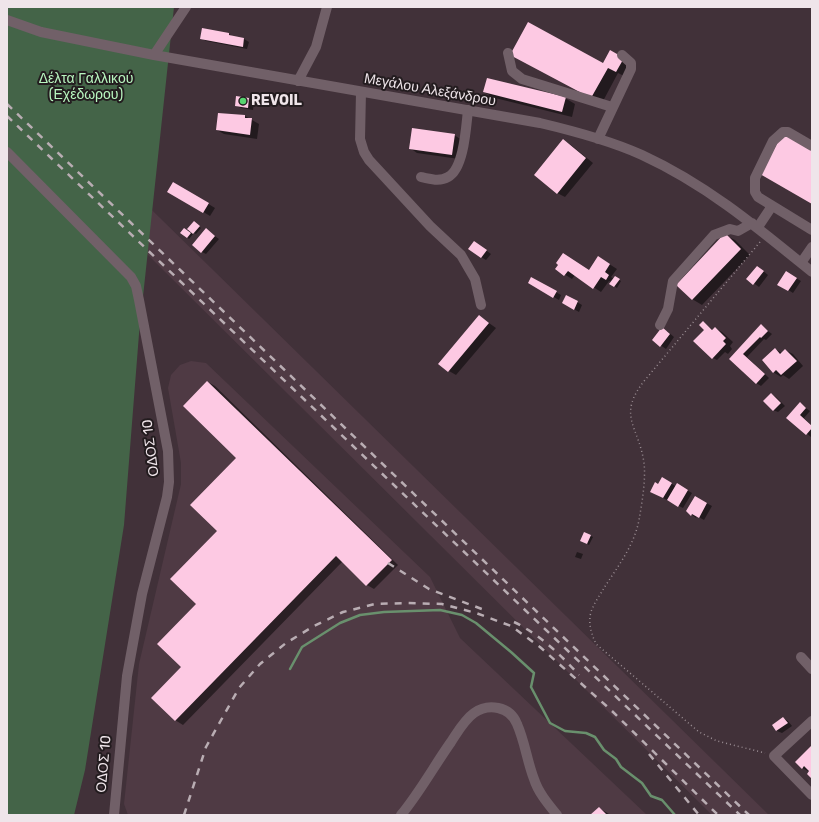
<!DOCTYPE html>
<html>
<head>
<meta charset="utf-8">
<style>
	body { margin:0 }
	#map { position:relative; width:819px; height:822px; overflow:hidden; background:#413139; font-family:Rubik,sans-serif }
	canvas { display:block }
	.frame { position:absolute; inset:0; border:8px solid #efe5ea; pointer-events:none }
</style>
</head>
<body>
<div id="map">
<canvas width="819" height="822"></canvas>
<div class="frame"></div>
</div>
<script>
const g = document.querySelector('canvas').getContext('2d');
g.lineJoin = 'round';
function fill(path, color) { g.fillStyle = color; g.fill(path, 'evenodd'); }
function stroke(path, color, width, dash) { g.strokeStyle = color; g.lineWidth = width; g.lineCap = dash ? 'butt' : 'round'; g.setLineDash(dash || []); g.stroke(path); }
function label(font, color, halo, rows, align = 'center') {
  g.font = font + ' Rubik,sans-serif'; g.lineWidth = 4; g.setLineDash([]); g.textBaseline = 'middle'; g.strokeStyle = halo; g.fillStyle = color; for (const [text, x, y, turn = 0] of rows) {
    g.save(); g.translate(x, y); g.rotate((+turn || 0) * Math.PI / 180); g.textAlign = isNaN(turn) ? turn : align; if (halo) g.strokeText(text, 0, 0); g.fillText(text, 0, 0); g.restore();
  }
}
fill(new Path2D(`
	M7,68L769,815H712L7,115Z
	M191,361L206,363L430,577L460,638L647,815H128L124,804L139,664L181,484V463L168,388L171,375L180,365Z`), '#4f3a44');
fill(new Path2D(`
	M7,7H174L139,334L124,525L85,770L74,815H7Z`), '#446448');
fill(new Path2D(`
	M229,34L233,37L244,39L249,42L247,49L206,41L201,38Z
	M611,52L633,64L626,77L618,73L602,103L512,54L604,64Z
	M484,92L565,98L575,104L572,117L495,98Z
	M237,98L249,99L254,102L253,110L241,108L236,106Z
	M219,114L245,116L259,124L257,139L224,134L217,130Z
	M454,135L462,140L459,159L417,153L410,148Z
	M563,140L571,145L593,163L565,197L557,193Z
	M174,183L215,208L210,216L169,191Z
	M194,222L201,228L196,234L194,233L189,239L187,237V231Z
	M206,230L219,239L206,254L202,252Z
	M725,235L735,240L750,255L702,305L692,299Z
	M479,245L491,254L486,260L481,257Z
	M606,262L617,269L611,277L614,279L615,277L621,281L617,288L610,283L611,282L609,281L601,292L575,275L572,279L556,269L589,271Z
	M762,270L768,275L759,287L748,279Z
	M786,272L801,281L793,293L779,284Z
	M531,278L561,295L559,300L529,283Z
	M567,296L582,305L579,312L563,303Z
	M479,316L496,328L456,375L449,371Z
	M703,322L713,330L715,328L722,332L733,342L730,346L732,349L728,354L725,352L717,360L713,358Z
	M761,326L772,334L766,340L764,339L747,357L769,378L761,386L756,383L730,359Z
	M667,331L674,337L666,349L653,340Z
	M775,349L782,353L785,350L793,354L803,366L789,379L783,375L781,377L773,372Z
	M208,382L215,386L398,565L374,589L367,585L343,561L183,725L175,720L182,667L197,604L219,531L238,458Z
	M771,394L776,397L785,406L778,412L773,410Z
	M800,404L810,411L804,418L812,426L811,437L788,418Z
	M662,478L677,487L678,485L692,493L683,508L651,492L659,485Z
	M695,497L712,506L704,520L697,516L696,518L687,511Z
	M585,533L593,537L589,545L581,540Z
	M577,552L583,554L581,559L575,557Z
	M783,718L788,721L792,726L782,733L777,731L773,725Z
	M812,748V778L810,772L802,768Z
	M599,808L609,814L610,815H592Z`), '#0007');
stroke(new Path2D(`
	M290,669L302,647L340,623L360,615L384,612L440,610L462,615L476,623L511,652L534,673L531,687L550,723L565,731L586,733L595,737L604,750L616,759L621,767L642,783L651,796L662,800L675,815`), '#69906d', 2.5);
fill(new Path2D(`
	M528,22L603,63L610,50L624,58L616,72L608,68L591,98L510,55Z
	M202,28L229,33V35L244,38L243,47L200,39Z
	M487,78L566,97L562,112L483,92Z
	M236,96L249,98L248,108L235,106Z
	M218,113L245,115V118H252L250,135L216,130Z
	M412,128L455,134L452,155L409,149Z
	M783,133L812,149V204L760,174Z
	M563,139L586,158L557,194L534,175Z
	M173,182L209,203L203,213L167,192Z
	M194,221L200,226L193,234L187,229Z
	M184,228L191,233L187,238L180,233Z
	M206,228L215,236L201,253L192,245Z
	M725,233L741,249L692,300L676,285Z
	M474,241L487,250L481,258L468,249Z
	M563,253L589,270L598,256L610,264L605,272L609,275L606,280L601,277L593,289L568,271L564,276L555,269L558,265L556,263Z
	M757,266L764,271L753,285L746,279Z
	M786,271L797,278L788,291L777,285Z
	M615,276L620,279L614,287L609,284Z
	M531,277L557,291L553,298L528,283Z
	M566,295L578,301L574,310L562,303Z
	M479,315L489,323L448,372L438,364Z
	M703,321L712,330L715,327L726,338L723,341L726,344L712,359L693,341L704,330L699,325Z
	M761,324L768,331L761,338L760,337L743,354L765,374L756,384L729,359Z
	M662,327L670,334L660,347L652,340Z
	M775,348L780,354L785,349L797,361L781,375L776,370L773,373L762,360Z
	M207,381L392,560L366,586L336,556L175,721L151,698L181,667L157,644L196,604L170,579L217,531L190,505L236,458L183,406Z
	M771,393L781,403L773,411L763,401Z
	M800,402L806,408L800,415L812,426V428L806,435L786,418Z
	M662,477L672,483L663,498L650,492L655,482L658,484Z
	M677,483L688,490L678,507L667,500Z
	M695,496L707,503L699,518L692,514L691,516L686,511Z
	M584,532L591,535L587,544L580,541Z
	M783,717L788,723L776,731L772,725Z
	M811,746L812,747V779L807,774L809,771L804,766L802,769L795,762Z
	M599,807L607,815H590Z`), '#fdc9e3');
stroke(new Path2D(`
	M760,242L645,380C616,416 639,426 644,463C646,479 642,503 639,520C634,546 618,566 604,588C600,595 594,603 591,612C588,623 591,633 596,644L699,732L717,741L765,753`), '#9a8d93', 1.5, [1, 3]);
stroke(new Path2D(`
	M7,20L41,32L154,55L540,123C574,131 609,140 642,155C707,185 757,227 812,272
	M508,53L512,71L522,79L612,107
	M154,55L186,7
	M298,81L316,47L327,7
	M361,92L360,139L364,152L369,160L430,226L461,255L475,279L481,305
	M598,139L631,69V63L622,55
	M812,146L788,132H783L773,141L755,178V192L758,197L812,230
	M7,152L131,277L136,286L139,300L168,451L169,482L167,497L142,594L127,676L114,815
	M421,177C429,179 440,182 448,177C464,169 466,127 468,110
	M758,227L772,206
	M801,263L812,247
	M660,325L668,309L673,281L714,235L730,229L738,231L752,223
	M801,657L812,669
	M812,721L774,756L812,795
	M401,815C420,792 434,766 451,742C457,733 464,720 474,713C488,703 510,706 517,724C525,742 527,761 534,779C538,792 548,804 557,815`), '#716068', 10);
stroke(new Path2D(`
	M7,104L749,815
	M7,116L740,815
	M388,563L429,589L487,611
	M514,622C539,634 561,655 579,675
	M649,754L699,815
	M184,815L206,747L239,688L260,664L286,643L314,626L343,612L375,604L408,603L442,604L476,613L511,626L540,647L611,710L718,815`), '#b9adb3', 2.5, [7, 7]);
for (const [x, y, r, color] of [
	[243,101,4,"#57d570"]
]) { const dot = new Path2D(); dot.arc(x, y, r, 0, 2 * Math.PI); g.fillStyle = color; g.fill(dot); stroke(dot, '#231c1f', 1.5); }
label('14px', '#b8f6bf', '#231c1f', [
	["Δέλτα Γαλλικού",86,79],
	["(Εχέδωρου)",86,95]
]);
label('14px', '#efe5ea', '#231c1f', [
	["Μεγάλου Αλεξάνδρου",430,90,10],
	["ΟΔΟΣ 10",151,448,-97],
	["ΟΔΟΣ 10",104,764,-85]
]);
label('bold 14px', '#efe5ea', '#231c1f', [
	["REVOIL",251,101]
], 'left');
</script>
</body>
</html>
